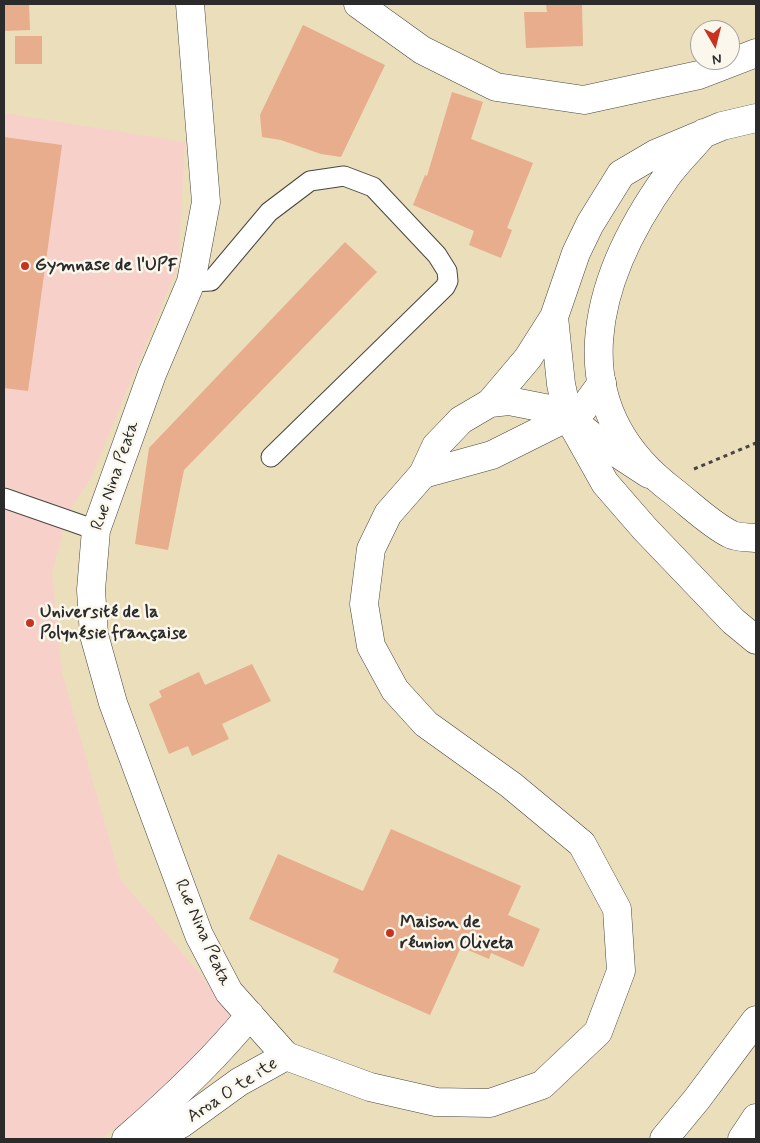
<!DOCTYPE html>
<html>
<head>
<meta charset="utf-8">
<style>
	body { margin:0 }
	#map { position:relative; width:760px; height:1143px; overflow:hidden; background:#ebdeba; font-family:Mynerve,sans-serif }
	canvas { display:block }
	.frame { position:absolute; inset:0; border:5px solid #2b2b2b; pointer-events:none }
	.north { position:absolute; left:690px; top:20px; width:50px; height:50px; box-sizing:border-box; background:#fbf7ec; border:1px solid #a8a59f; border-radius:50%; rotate:172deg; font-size:14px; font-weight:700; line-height:20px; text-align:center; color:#2b2b2b }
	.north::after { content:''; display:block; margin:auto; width:18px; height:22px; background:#c8321e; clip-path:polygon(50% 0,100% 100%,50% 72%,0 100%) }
</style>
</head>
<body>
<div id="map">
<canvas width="760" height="1143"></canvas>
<div class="frame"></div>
<div class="north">N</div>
</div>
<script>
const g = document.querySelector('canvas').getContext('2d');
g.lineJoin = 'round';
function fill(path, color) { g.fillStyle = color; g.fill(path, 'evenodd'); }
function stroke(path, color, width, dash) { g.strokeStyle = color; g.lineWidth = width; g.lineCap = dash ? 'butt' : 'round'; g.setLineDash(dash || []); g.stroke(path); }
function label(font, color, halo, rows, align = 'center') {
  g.font = font + ' Mynerve,sans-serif'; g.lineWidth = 5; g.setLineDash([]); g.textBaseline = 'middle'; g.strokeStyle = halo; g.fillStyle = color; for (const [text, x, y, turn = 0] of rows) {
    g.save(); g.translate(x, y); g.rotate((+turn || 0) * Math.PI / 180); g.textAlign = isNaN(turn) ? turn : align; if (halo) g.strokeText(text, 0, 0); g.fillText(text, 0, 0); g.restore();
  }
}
fill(new Path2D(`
	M4,113L185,142L178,266L90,480L68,513L52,573L62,673L121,880L236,1017L146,1106L100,1139H4Z`), '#f7d1c9');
fill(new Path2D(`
	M4,4H29L30,30L4,31Z
	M546,4H582L583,46L526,48L524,12H547Z
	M303,25L385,65L341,157L321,154L281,140L262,137L260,115Z
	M15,36H42V64H15Z
	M452,92L483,102L471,139L533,163L507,228L512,230L501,258L469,245L474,231L413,205L425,175L427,176Z
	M4,137L62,145L28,391L4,388Z
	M345,242L377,272L184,470L168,550L135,544L149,448Z
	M252,664L271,701L222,724L229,739L192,756L188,746L169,754L149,704L162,697L159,691L199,672L205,685Z
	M391,829L521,886L508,915L540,929L523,967L491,953L489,959L461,947L430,1015L333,972L339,959L249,919L278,854L363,891Z`), '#e7ad8c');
const service = new Path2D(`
	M191,282L211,281L269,212L310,181L344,176L373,187L437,255L447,271L448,281L445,287L271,457
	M4,498L96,530`);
const minor = new Path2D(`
	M358,4L422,50L496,87L584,100L699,75L756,53`);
const tertiary = new Path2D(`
	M190,4L206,202L191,282L152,374L96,530L91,590L94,635L113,703L199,935L229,992L286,1056
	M423,474L436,446L461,420L490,403L509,401L560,411L597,440L649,474
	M423,474L492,455L568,417L583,409L602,383
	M126,1139C170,1101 213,1061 250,1015`);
const secondary = new Path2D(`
	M153,1139L181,1124L239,1082L286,1056L370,1087L436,1102L490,1103L542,1085L598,1032L621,971L617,909L582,844L511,785L426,724L395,690L371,646L364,604L371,549L388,514L423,474`);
const primary = new Path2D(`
	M704,133C692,148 678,161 667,176C594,278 557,404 673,491C691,505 710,524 730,534C737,538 748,537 756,538
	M554,317L561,384L568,417
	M490,403L528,358L554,317L576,253L590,224L621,174L655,154L722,126L756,118`);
const trunk = new Path2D(`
	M568,417L605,483L645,529L733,621L756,640
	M664,1139L697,1099L756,1020
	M742,1139L756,1118`);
stroke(service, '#484640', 21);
stroke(minor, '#484640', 29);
stroke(tertiary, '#484640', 29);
stroke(secondary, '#484640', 29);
stroke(primary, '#484640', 29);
stroke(trunk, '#484640', 29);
stroke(new Path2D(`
	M694,469L756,443`), '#484640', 3, [4, 4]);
stroke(service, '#fff', 19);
stroke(minor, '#fff', 28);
stroke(tertiary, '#fff', 28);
stroke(secondary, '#fff', 28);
stroke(primary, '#fff', 28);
stroke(trunk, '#fff', 28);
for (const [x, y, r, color] of [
	[25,266,5,"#c8321e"],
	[30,623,5,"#c8321e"],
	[390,933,5,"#c8321e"]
]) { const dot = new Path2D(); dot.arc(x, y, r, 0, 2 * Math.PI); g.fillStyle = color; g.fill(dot); stroke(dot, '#fbf7ec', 2); }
label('bold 18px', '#2b2b2b', '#fbf7ec', [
	["Gymnase de l'UPF",35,266],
	["Université de la",40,613],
	["Polynésie française",40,634],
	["Maison de",400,923],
	["réunion Oliveta",400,944]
], 'left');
label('18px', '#2b2b2b', '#fbf7ec', [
	["Rue Nina Peata",116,476,-71],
	["Rue Nina Peata",202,933,66],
	["Aroa O te ite",233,1091,-33]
]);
</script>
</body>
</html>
